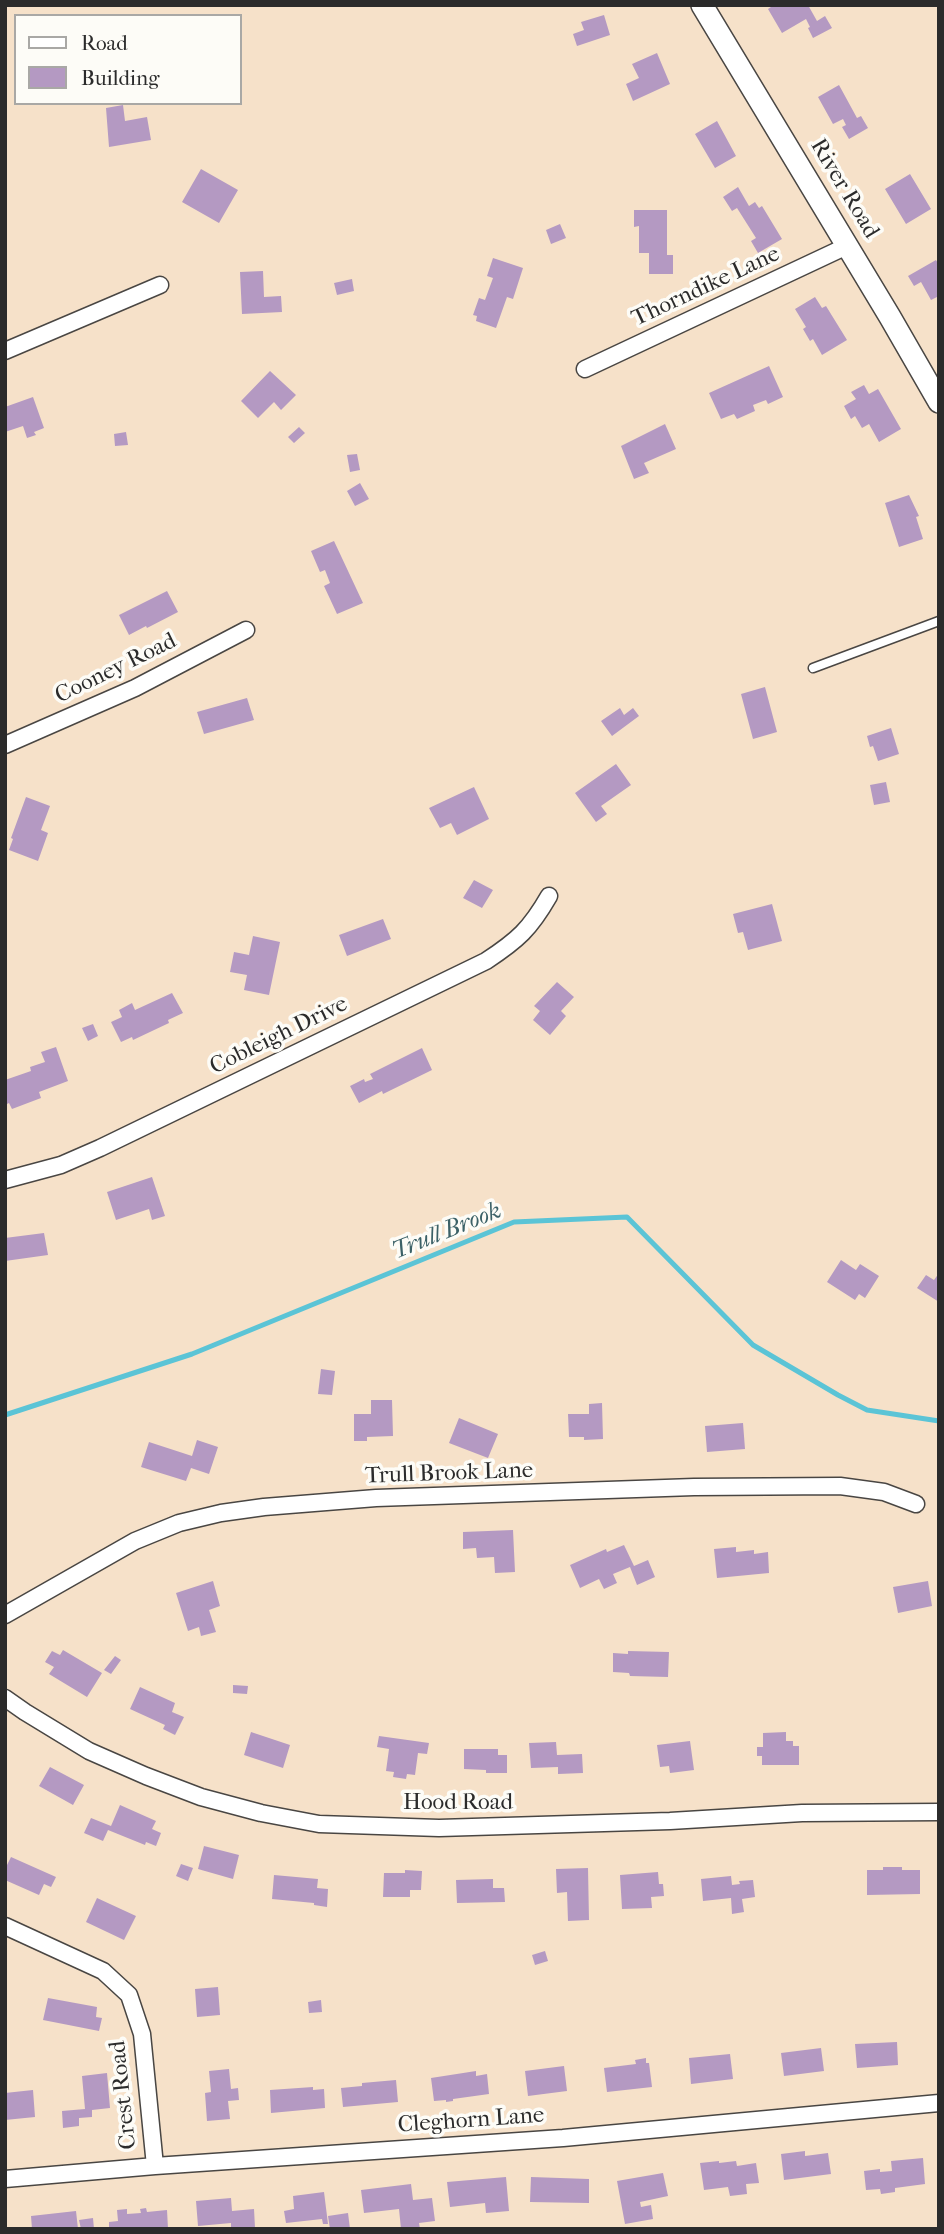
<!DOCTYPE html>
<html>
<head>
<meta charset="utf-8">
<style>
	body { margin:0 }
	#map { position:relative; width:944px; height:2234px; overflow:hidden; background:#f6e1c9; font-family:"IM FELL French Canon",serif }
	canvas { display:block }
	.frame { position:absolute; inset:0; border:7px solid #2b2b2b; pointer-events:none }
	.legend { position:absolute; left:14px; top:14px; width:228px; height:91px; box-sizing:border-box; background:#fdfcf7; border:2px solid #a9a8a5; margin:0; padding:9px 12px; list-style:none; font-size:21px; color:#2b2b2b }
	.legend li { display:flex; align-items:center; gap:14px; height:35px }
	.legend b { width:35px; border:2px solid #a9a8a5 }
</style>
</head>
<body>
<div id="map">
<canvas width="944" height="2234"></canvas>
<div class="frame"></div>
<ul class="legend">
<li><b style="height:9px;background:#fff"></b>Road</li>
<li><b style="height:19px;background:#b499c2"></b>Building</li>
</ul>
</div>
<script>
const g = document.querySelector('canvas').getContext('2d');
g.lineJoin = 'round';
function stroke(path, color, width, dash) { g.strokeStyle = color; g.lineWidth = width; g.lineCap = dash ? 'butt' : 'round'; g.setLineDash(dash || []); g.stroke(path); }
function fill(path, color) { g.fillStyle = color; g.fill(path, 'evenodd'); }
function label(font, color, halo, rows, align = 'center') {
  g.font = font + ' "IM FELL French Canon",serif'; g.lineWidth = 7; g.setLineDash([]); g.textBaseline = 'middle'; g.strokeStyle = halo; g.fillStyle = color; for (const [text, x, y, turn = 0] of rows) {
    g.save(); g.translate(x, y); g.rotate((+turn || 0) * Math.PI / 180); g.textAlign = isNaN(turn) ? turn : align; if (halo) g.strokeText(text, 0, 0); g.fillText(text, 0, 0); g.restore();
  }
}
stroke(new Path2D(`
	M5,1415L192,1354L514,1222L627,1217L753,1345L838,1395L867,1410L939,1421`), '#5bc4d6', 5);
fill(new Path2D(`
	M774,5H808L817,21L825,16L832,28L813,38L808,28L810,27L806,19L782,33L768,9Z
	M604,15L610,35L577,46L573,34L584,30L581,22Z
	M657,53L670,84L633,101L626,84L639,78L632,64Z
	M839,85L857,118L861,116L868,128L849,139L842,127L846,125L843,119L833,124L818,97Z
	M123,105L125,121L147,117L151,140L109,147L106,108Z
	M717,121L736,156L715,168L695,134Z
	M201,169L238,190L219,223L182,202Z
	M910,174L931,209L906,224L885,189Z
	M738,187L749,206L755,202L759,208L762,206L782,239L758,253L751,241L756,238L737,208L732,211L723,197Z
	M634,210H667V255H673V274H649V253H639V226L634,227Z
	M560,224L566,238L551,244L546,230Z
	M493,258L523,268L513,299L507,297L496,328L476,321L477,316L473,315L479,298L485,300L493,278L487,276Z
	M936,260L939,265V296L931,300L921,282L914,286L908,276Z
	M263,271L264,297L281,296L282,312L242,314L240,272Z
	M352,279L354,291L337,295L334,283Z
	M815,297L822,308L826,306L847,340L822,355L813,339L810,341L803,329L806,327L795,309Z
	M769,366L783,397L768,404L766,400L753,405L755,411L737,419L734,414L721,419L709,393Z
	M270,371L296,395L281,410L274,402L258,418L241,401Z
	M864,385L869,394L878,389L901,429L879,442L869,424L862,428L855,416L851,419L844,406L856,399L851,392Z
	M33,397L44,428L34,432L36,435L27,438L23,426L5,432V407Z
	M665,424L676,449L644,463L649,473L634,479L621,446Z
	M299,427L305,433L294,443L288,437Z
	M126,432L128,445L115,446L114,434Z
	M357,454L360,470L350,472L347,455Z
	M360,483L369,499L355,506L347,491Z
	M909,495L919,516L916,517L923,539L899,547L885,503Z
	M334,541L363,603L337,614L324,586L330,583L325,570L320,572L311,551Z
	M167,591L178,612L147,628L146,626L129,635L119,615Z
	M765,687L777,732L753,739L741,694Z
	M247,698L254,720L204,734L197,712Z
	M620,708L624,715L633,708L639,716L612,736L601,721Z
	M891,728L899,754L878,761L873,746L870,747L867,736Z
	M616,764L631,785L601,806L607,814L596,822L575,793Z
	M886,782L890,802L874,805L870,785Z
	M474,787L489,819L457,835L451,823L440,828L429,808Z
	M26,797L50,806L41,830L48,833L38,861L9,850L13,839L11,838Z
	M474,880L493,890L482,908L463,898Z
	M772,904L782,941L748,950L743,932L738,933L733,914Z
	M383,919L391,939L347,956L339,935Z
	M253,936L280,942L269,995L244,990L247,975L230,972L234,952L249,955Z
	M557,982L574,997L561,1011L566,1016L550,1035L533,1020L540,1011L534,1006Z
	M172,993L183,1013L168,1020L169,1023L133,1040L132,1037L121,1042L111,1022L122,1017L119,1010L132,1003L135,1010Z
	M93,1024L98,1036L88,1041L82,1028Z
	M56,1047L68,1081L39,1092L41,1098L12,1109L9,1103L5,1105V1080L31,1071L30,1067L45,1062L41,1052Z
	M422,1048L432,1070L383,1094L382,1091L359,1103L350,1086L364,1079L365,1082L373,1079L370,1074Z
	M152,1177L165,1216L152,1220L149,1209L116,1220L107,1192Z
	M44,1233L48,1255L5,1261V1238Z
	M841,1260L856,1270L860,1264L879,1276L865,1298L859,1294L855,1300L827,1282Z
	M939,1273V1302L917,1288L926,1275L934,1280Z
	M321,1369L335,1371L332,1395L318,1394Z
	M371,1400H392L393,1436L367,1437V1441H354V1414H371Z
	M602,1403L603,1439L584,1440V1437H569L568,1414H589V1404Z
	M459,1418L498,1434L488,1458L449,1443Z
	M743,1423L745,1449L707,1452L705,1426Z
	M197,1440L218,1447L209,1474L191,1468L186,1481L141,1467L149,1442L192,1456Z
	M513,1530L515,1572L495,1573L494,1557L477,1558L476,1548L463,1549V1532Z
	M624,1545L634,1566L648,1560L655,1577L637,1585L630,1567L613,1574L617,1583L604,1589L599,1579L580,1588L570,1565L606,1549L607,1552Z
	M736,1547V1552L754,1550V1554L768,1552L769,1573L717,1578L714,1549Z
	M213,1581L220,1606L209,1610L216,1632L201,1636L199,1627L188,1631L176,1593Z
	M928,1581L932,1606L898,1613L893,1587Z
	M63,1650L102,1673L87,1697L49,1674L54,1667L45,1662L52,1651L60,1655Z
	M628,1651L669,1652L668,1677L630,1676L629,1673L613,1672V1653L628,1654Z
	M115,1656L121,1660L111,1674L104,1670Z
	M233,1685L248,1686L247,1694L233,1693Z
	M140,1687L175,1703L172,1712L184,1717L175,1735L163,1729L165,1725L130,1709Z
	M251,1732L290,1745L283,1768L244,1755Z
	M786,1732V1741H793V1746H799V1765H762V1756H757V1747H763V1733Z
	M379,1736L429,1743L427,1754L418,1753L415,1775L407,1774L406,1779L393,1777L394,1772L386,1771L389,1749L377,1747Z
	M690,1741L694,1770L670,1773L669,1766L660,1767L657,1745Z
	M556,1742L557,1755L582,1754L583,1773L558,1774V1767L531,1768L529,1743Z
	M464,1749H498V1755H507V1773H486V1770L464,1769Z
	M50,1767L84,1785L73,1805L39,1786Z
	M120,1805L156,1821L152,1829L161,1833L156,1846L146,1842L145,1845L108,1830L103,1841L84,1833L91,1818L111,1826Z
	M204,1846L239,1855L233,1879L198,1869Z
	M11,1857L56,1877L51,1887L44,1884L39,1895L5,1880V1869Z
	M181,1864L193,1868L188,1881L176,1876Z
	M883,1867H902V1870H920V1894L867,1895V1870H883Z
	M588,1868L589,1920L568,1921L567,1892L557,1893L556,1869Z
	M405,1870L422,1871L421,1890H410V1897H383L384,1873H405Z
	M658,1872L659,1884H663L664,1896L651,1897L652,1908L622,1909L620,1875Z
	M274,1875L318,1879L317,1888L328,1889L327,1907L314,1905V1903L272,1899Z
	M731,1876L732,1885L740,1884L739,1881L753,1880L755,1897L742,1899L744,1912L732,1914L731,1898L703,1901L701,1879Z
	M493,1879V1888H504L505,1902L457,1903L456,1880Z
	M97,1898L136,1916L124,1940L86,1922Z
	M545,1951L548,1961L535,1965L532,1955Z
	M218,1987L220,2015L197,2017L195,1989Z
	M48,1998L97,2007L96,2017L102,2018L99,2031L43,2020Z
	M321,2000L322,2012L309,2013L308,2002Z
	M897,2042L898,2065L857,2068L855,2044Z
	M821,2048L824,2071L784,2076L781,2053Z
	M730,2054L733,2079L691,2084L689,2058Z
	M646,2058V2063H649L652,2087L607,2092L604,2068L636,2064L635,2060Z
	M564,2066L567,2091L528,2096L525,2071Z
	M229,2069L231,2089L238,2088L239,2100L228,2101L230,2119L207,2121L205,2093L211,2092L209,2071Z
	M476,2071V2076L487,2074L489,2094L453,2099V2101L446,2102V2100L434,2101L431,2078Z
	M107,2073L110,2108L92,2110V2117L79,2118V2126L63,2128L62,2111L85,2109L82,2076Z
	M396,2080L398,2102L343,2107L341,2088L362,2086V2083Z
	M313,2087V2090L324,2089L325,2108L271,2113L270,2090Z
	M33,2090L35,2117L5,2120V2093Z
	M805,2151V2156L828,2153L831,2174L784,2180L781,2154Z
	M923,2158L925,2184L895,2188V2192L881,2194L880,2189L866,2190L864,2171L880,2169V2172L892,2171L891,2161Z
	M719,2161V2163L736,2161L737,2166L756,2163L759,2183L746,2184L747,2194L730,2196L728,2187L704,2190L700,2163Z
	M663,2173L668,2196L640,2202L641,2207L651,2205L653,2219L625,2224L617,2181Z
	M506,2177L509,2211L486,2213L485,2203L450,2207L447,2182Z
	M531,2177L589,2179V2203L530,2202Z
	M411,2184L413,2200L432,2198L435,2221L419,2223L420,2229H401L399,2209L364,2213L361,2190Z
	M324,2192L328,2224H323L322,2219L286,2223L284,2211L294,2209L293,2196Z
	M231,2198L232,2211L254,2209L255,2228L231,2229V2223L198,2226L196,2201Z
	M146,2208L147,2212L167,2210L168,2229H109V2222L118,2221L117,2210L127,2209V2214L141,2213L140,2209Z
	M76,2211L78,2229H32L31,2216Z
	M348,2213L350,2229H330L328,2216Z
	M93,2218L94,2229H81L79,2220Z`), '#b499c2');
const lane = new Path2D(`
	M813,668L939,621`);
const street = new Path2D(`
	M5,351L160,285
	M585,369L847,246
	M5,745L135,688L246,630
	M5,1180L61,1165L100,1148L486,961C518,940 530,929 549,896
	M5,1615L135,1541L179,1523L221,1513L264,1507L376,1498L694,1487L840,1486L884,1492L916,1504
	M5,1698L25,1712L89,1751L146,1776L201,1797L261,1813L319,1824L439,1828L670,1821L802,1813L939,1812
	M5,1926L103,1971L129,1995L142,2034L155,2166
	M5,2179L155,2166L563,2138L939,2103`);
const secondary = new Path2D(`
	M702,5L890,317L939,402`);
stroke(lane, '#494643', 11);
stroke(street, '#494643', 19);
stroke(secondary, '#494643', 24);
stroke(lane, '#fff', 8);
stroke(street, '#fff', 16);
stroke(secondary, '#fff', 21);
label('23px', '#2b2b2b', '#fdfcf7', [
	["River Road",844,189,59],
	["Thorndike Lane",706,287,-25],
	["Cooney Road",116,669,-26],
	["Cobleigh Drive",279,1036,-26],
	["Trull Brook Lane",449,1474,-2],
	["Hood Road",458,1803],
	["Crest Road",124,2095,-96],
	["Cleghorn Lane",471,2121,-4]
]);
label('italic 24px', '#3c6167', '#fdfcf7', [
	["Trull Brook",447,1232,-22]
]);
</script>
</body>
</html>
